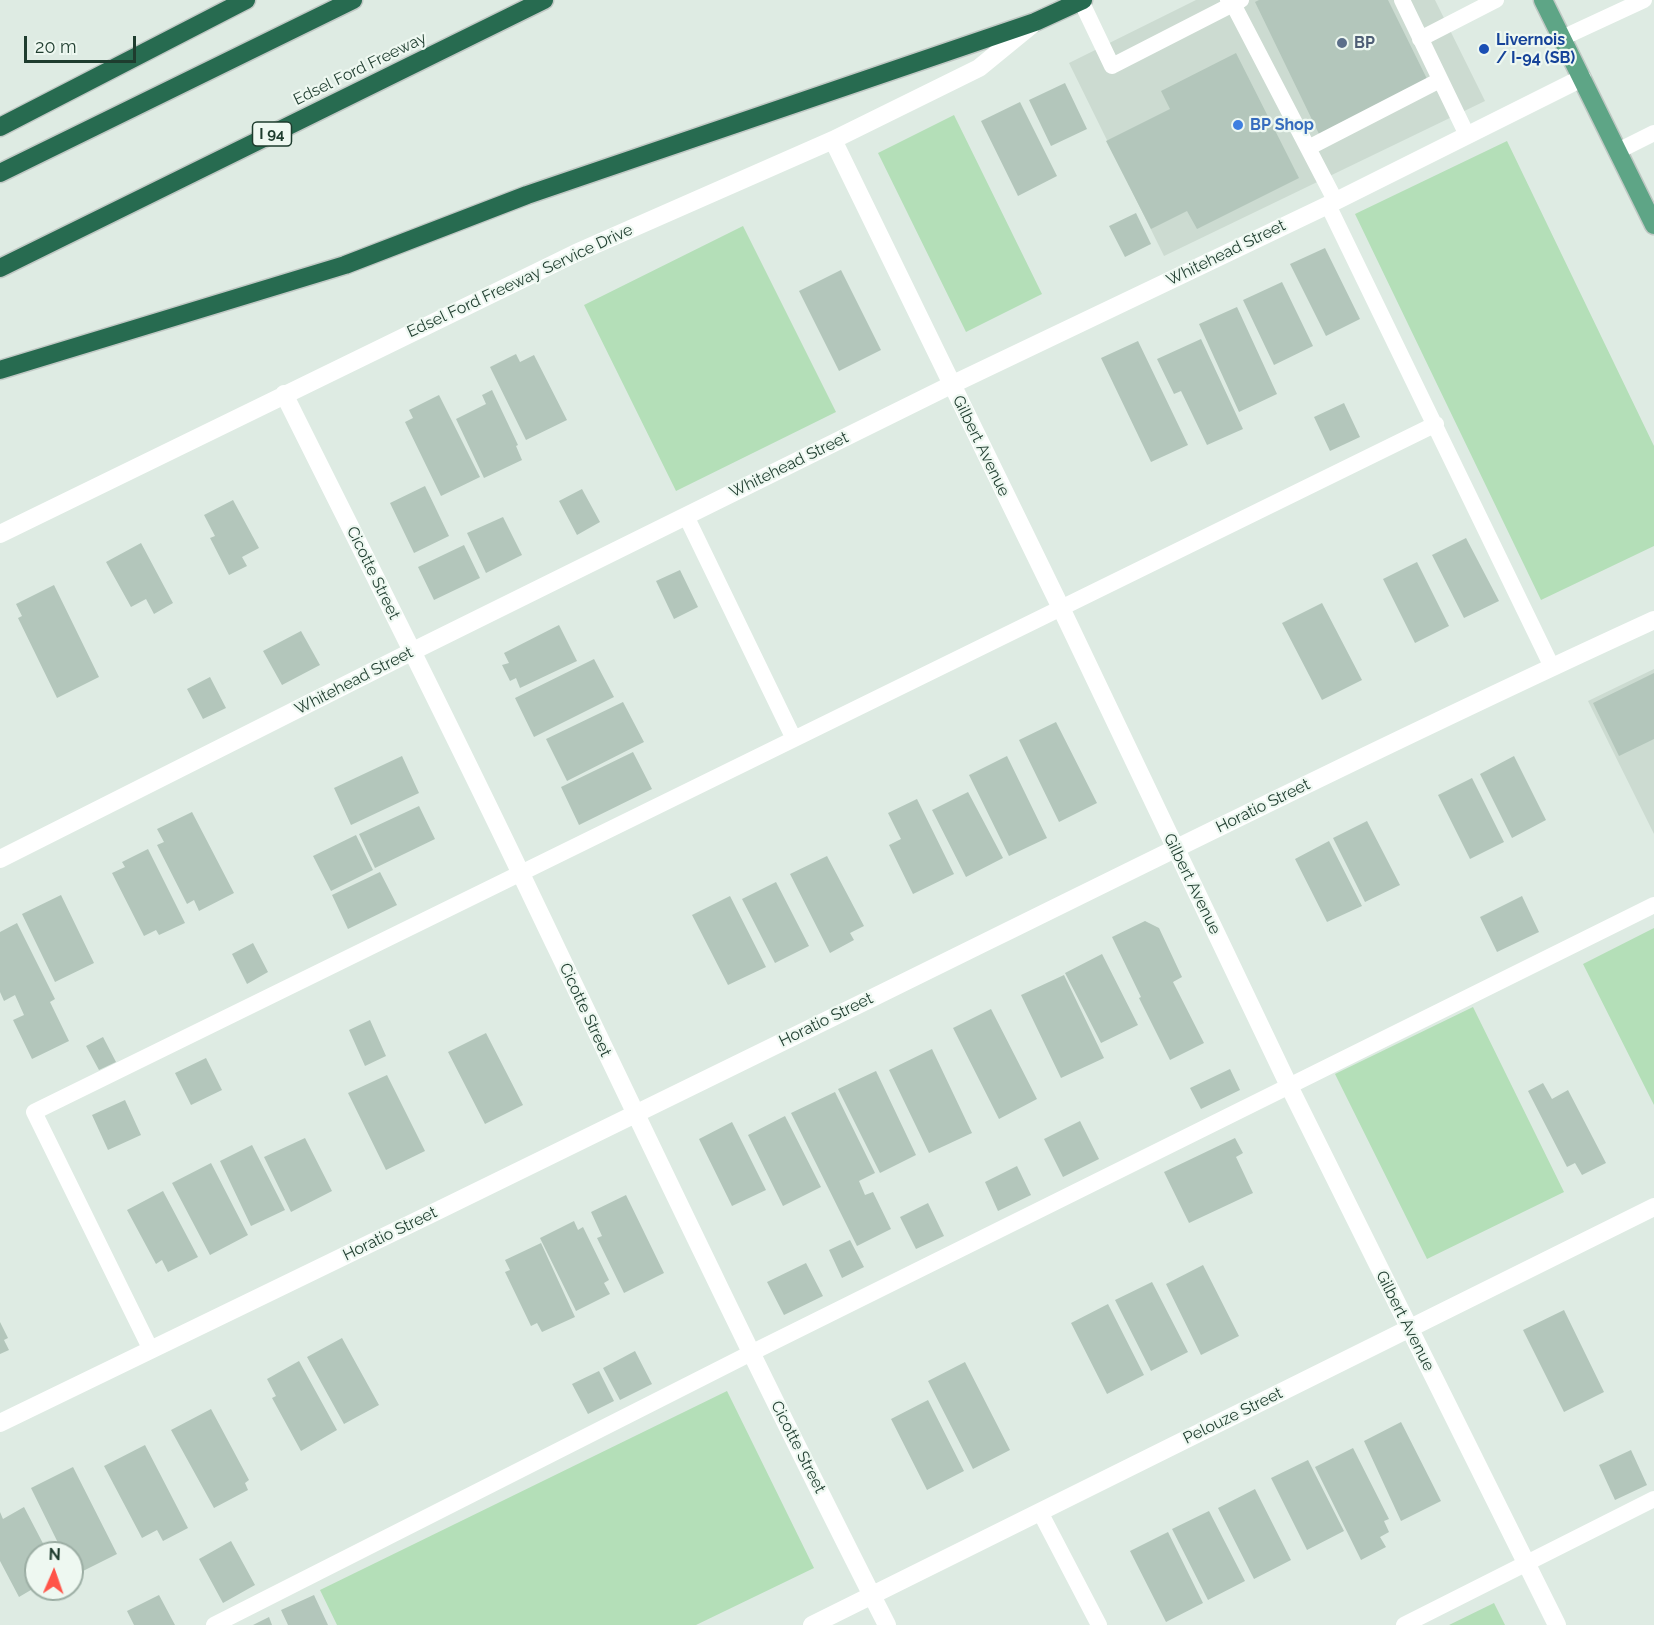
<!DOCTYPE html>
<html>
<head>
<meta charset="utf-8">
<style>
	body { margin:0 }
	#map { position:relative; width:1654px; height:1625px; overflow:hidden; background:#deebe3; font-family:Raleway,sans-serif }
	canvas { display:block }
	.north { position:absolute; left:24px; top:1541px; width:60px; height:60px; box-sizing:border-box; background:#eef8f1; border:2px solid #9bada3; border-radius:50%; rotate:2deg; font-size:16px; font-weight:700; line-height:24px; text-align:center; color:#1e3c2e }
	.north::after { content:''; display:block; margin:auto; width:21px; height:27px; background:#ff5448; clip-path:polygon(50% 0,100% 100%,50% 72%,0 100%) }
	.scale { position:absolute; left:24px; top:36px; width:112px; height:27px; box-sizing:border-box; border:3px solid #1e3c2e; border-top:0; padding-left:8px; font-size:18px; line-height:21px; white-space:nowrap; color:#1e3c2e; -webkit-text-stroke:4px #eef8f1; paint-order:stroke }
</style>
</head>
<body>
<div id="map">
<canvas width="1654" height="1625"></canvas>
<div class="north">N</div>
<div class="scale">20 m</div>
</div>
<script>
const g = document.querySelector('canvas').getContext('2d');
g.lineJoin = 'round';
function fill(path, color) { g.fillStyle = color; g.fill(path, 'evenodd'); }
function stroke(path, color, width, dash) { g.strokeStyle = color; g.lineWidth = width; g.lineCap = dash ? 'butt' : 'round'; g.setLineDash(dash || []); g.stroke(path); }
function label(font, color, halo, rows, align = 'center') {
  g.font = font + ' Raleway,sans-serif'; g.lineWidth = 4.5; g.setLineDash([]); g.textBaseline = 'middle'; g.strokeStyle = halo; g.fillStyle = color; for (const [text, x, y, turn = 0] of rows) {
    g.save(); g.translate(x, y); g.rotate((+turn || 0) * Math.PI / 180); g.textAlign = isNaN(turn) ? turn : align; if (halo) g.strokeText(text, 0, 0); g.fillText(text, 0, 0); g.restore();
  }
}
fill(new Path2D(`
	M1196,0H1435L1485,101L1164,256L1069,63Z
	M1654,669V834L1588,701Z`), '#ccdbd1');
fill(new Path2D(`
	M954,115L1042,294L966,332L878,153Z
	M1507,141L1654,446V546L1541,600L1355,214Z
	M743,226L836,412L676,491L584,305Z
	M1654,928V1105L1583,964Z
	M1473,1007L1564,1192L1427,1259L1335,1074Z
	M727,1391L814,1568L696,1625H337L320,1590Z
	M1494,1603L1505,1625H1449Z`), '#b4dfb8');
fill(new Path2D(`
	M1259,0H1388L1428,81L1319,134L1255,2Z
	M1236,53L1299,178L1197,229L1187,211L1151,229L1106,141L1170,109L1161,91Z
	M1065,83L1087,129L1051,146L1029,100Z
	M1020,102L1057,176L1018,196L981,121Z
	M1136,213L1151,244L1125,257L1109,226Z
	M1325,248L1360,319L1326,336L1290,264Z
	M841,270L881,350L839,371L799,291Z
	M1282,282L1313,346L1274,365L1243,300Z
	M1237,307L1277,394L1239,412L1199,324Z
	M1201,339L1243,429L1207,445L1181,391L1174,394L1157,359Z
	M1138,341L1188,445L1151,462L1101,358Z
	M516,354L520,362L534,355L567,420L526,440L490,367Z
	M492,390L518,445L516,446L522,460L484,478L456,419L486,404L482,395Z
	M439,395L480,477L441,496L405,422L413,418L409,410Z
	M1344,403L1360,437L1330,451L1314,417Z
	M425,486L449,536L414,553L390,503Z
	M582,489L600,522L577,535L559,501Z
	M233,500L259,548L242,557L247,566L229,575L210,538L215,536L204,515Z
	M503,517L522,555L486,573L467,533Z
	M1466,538L1499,601L1464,618L1432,555Z
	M141,543L173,603L154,614L146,599L131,607L106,562Z
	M464,545L480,578L434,600L418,567Z
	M1417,562L1449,626L1415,643L1383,579Z
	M680,570L698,607L674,619L656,581Z
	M54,585L99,677L57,698L18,618L22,616L16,604Z
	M1322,603L1362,680L1322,700L1282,623Z
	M559,625L577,661L520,688L516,678L510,681L502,665L509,663L504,653Z
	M301,631L320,665L282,685L263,651Z
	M594,659L614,697L534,737L515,698Z
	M1654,673V739L1619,756L1593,703Z
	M210,677L226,708L203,719L187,689Z
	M623,702L644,742L567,781L546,739Z
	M1056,722L1097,803L1059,822L1019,740Z
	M633,752L652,789L579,825L561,787Z
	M402,756L419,793L351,825L334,788Z
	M1007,756L1047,838L1009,856L969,775Z
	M1514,756L1546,820L1512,838L1480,774Z
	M1472,778L1504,842L1470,859L1438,795Z
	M968,792L1003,858L966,877L932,810Z
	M917,799L954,874L913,894L889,845L901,839L888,813Z
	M419,806L435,839L375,868L359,834Z
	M192,812L234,893L199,911L194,900L187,904L157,845L164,842L157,829Z
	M1367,821L1400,885L1365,902L1333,838Z
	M356,835L373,870L331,891L313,856Z
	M1329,841L1362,906L1327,922L1295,859Z
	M148,849L185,923L159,935L156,930L144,936L112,873L125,867L122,862Z
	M827,856L864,926L850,933L854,940L830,953L790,874Z
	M380,872L397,905L348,929L332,895Z
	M776,882L809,946L775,963L742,899Z
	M61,895L94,963L55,982L22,914Z
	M730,896L766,967L728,985L692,915Z
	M1522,896L1539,932L1497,952L1480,917Z
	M1145,921L1159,928L1182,977L1173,982L1204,1043L1170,1060L1139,998L1141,997L1112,937Z
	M17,923L55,999L50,1002L69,1041L32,1059L13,1020L24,1015L15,995L4,1001L0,992V932Z
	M253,943L268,972L247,984L232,954Z
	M1102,954L1138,1025L1101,1043L1065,973Z
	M1064,975L1104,1058L1061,1078L1021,995Z
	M991,1009L1037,1099L999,1119L953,1028Z
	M370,1020L386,1056L365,1066L349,1030Z
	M486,1033L523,1105L485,1124L448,1052Z
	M103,1037L116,1062L99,1070L86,1046Z
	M932,1049L972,1133L929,1153L889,1070Z
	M206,1058L222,1090L191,1105L175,1073Z
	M1230,1069L1240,1090L1201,1109L1190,1088Z
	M876,1071L916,1155L880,1173L838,1089Z
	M387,1075L425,1151L386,1170L348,1093Z
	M1543,1083L1552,1099L1568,1090L1606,1163L1582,1175L1575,1163L1567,1167L1528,1091Z
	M835,1092L875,1173L859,1181L865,1195L873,1192L891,1229L857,1246L791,1113Z
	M125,1100L141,1135L108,1150L92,1115Z
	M785,1116L821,1187L783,1206L748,1135Z
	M1080,1121L1099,1159L1063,1177L1044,1139Z
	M732,1122L766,1190L732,1206L699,1139Z
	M305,1138L332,1191L291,1212L264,1157Z
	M1235,1138L1243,1153L1236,1157L1253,1193L1189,1223L1164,1172Z
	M252,1145L285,1210L251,1226L220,1161Z
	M211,1163L248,1235L210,1255L172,1183Z
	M1017,1166L1031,1195L998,1211L985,1182Z
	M163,1191L198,1257L168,1272L162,1260L156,1264L127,1210Z
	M626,1195L664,1273L624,1293L597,1238L602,1236L591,1212Z
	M928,1203L944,1236L916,1249L900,1217Z
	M574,1221L578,1230L583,1227L609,1280L604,1283L610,1294L576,1311L540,1238Z
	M850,1240L864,1267L842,1278L829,1250Z
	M541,1243L575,1317L542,1332L537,1323L531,1326L505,1272L510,1270L505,1260Z
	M806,1263L823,1296L784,1315L767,1282Z
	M1203,1265L1239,1336L1201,1355L1166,1284Z
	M1152,1282L1188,1352L1151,1371L1115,1300Z
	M1108,1304L1144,1375L1107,1394L1071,1323Z
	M1564,1310L1604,1392L1564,1412L1523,1330Z
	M0,1322L8,1338L4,1340L9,1350L0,1354Z
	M342,1338L379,1405L344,1424L307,1357Z
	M635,1351L652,1384L620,1400L603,1368Z
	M299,1361L337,1430L301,1451L272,1398L276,1396L267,1379Z
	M965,1362L1010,1450L973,1469L928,1381Z
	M599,1371L614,1401L588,1414L572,1384Z
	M928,1400L964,1471L927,1490L891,1419Z
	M211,1409L249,1480L245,1483L248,1490L214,1508L171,1430Z
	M1401,1422L1441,1501L1401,1521L1364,1441Z
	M145,1445L188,1528L163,1541L157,1530L142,1538L104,1466Z
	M1353,1448L1389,1519L1384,1521L1389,1532L1380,1537L1386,1547L1361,1560L1315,1467Z
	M1631,1450L1647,1485L1615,1500L1599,1465Z
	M1308,1460L1344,1531L1307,1550L1271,1478Z
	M73,1467L117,1554L75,1575L72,1570V1553H63L31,1488Z
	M1255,1489L1291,1560L1254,1579L1218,1508Z
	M24,1507L48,1553H36V1587L19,1597L0,1561V1512L3,1519Z
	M1209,1511L1245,1581L1208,1600L1172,1529Z
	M1168,1532L1203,1603L1166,1622L1130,1551Z
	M231,1541L255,1585L223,1603L199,1559Z
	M159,1595L175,1625H134L127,1611Z
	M314,1595L328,1625H288L281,1610Z
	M269,1617L272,1625H253Z`), '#b3c6bb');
const primary = new Path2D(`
	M1543,0L1654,225`);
const highway = new Path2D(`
	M0,127L246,0
	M0,173L353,0
	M0,268L544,0
	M0,370L345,265L527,195L1035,22L1083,0`);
stroke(primary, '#c0c8c4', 21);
stroke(highway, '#c0c8c4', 21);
stroke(new Path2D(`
	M1228,0L1233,4L1335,200
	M1402,0L1467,135
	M1081,1L1112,66L1241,0
	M1562,38L1644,0
	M1420,39L1496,0
	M1308,148L1440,80
	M1618,151L1654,133
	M1328,205L1552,667
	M686,516L794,739
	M151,1350L34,1112L1436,424
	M1040,1512L1099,1625
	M214,1625L751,1353L1654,905
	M1404,1625L1654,1499`), '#fff', 16);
stroke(new Path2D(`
	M833,140L1061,608L1289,1086L1557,1625
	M284,394C364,555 445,715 522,876C642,1127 761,1378 887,1625
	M0,534L576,253L833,140L979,68L1034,23
	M0,859L411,652L951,385L1328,205L1582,78
	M0,1423C289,1284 576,1143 864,1002C1126,873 1388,742 1654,620
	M812,1625L1654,1207`), '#fff', 18);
stroke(primary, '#5ea586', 18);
stroke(highway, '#276b50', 18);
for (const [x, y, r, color] of [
	[1342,43,6,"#5c6f8a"],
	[1484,49,6,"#1a4fb4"],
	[1238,125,6,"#3f7fe0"]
]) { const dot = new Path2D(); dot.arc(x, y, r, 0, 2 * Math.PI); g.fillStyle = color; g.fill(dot); stroke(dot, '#eef8f1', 2); }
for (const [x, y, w] of [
	[272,134,39]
]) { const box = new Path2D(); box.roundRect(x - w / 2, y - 12, w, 24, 4.5); g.fillStyle = '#eef8f1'; g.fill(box); stroke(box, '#1e3c2e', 1.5); }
label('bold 15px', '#1e3c2e', null, [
	["I 94",272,134]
]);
label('bold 16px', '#164399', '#eef8f1', [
	["Livernois",1496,40],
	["/ I-94 (SB)",1496,58]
], 'left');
label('bold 16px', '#4e5e75', '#eef8f1', [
	["BP",1354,43]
], 'left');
label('16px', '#1e3c2e', '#eef8f1', [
	["Edsel Ford Freeway",360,69,-26],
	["Whitehead Street",1226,253,-26],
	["Edsel Ford Freeway Service Drive",520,281,-25],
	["Gilbert Avenue",981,446,64],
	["Whitehead Street",789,465,-26],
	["Cicotte Street",373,573,64],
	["Whitehead Street",354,681,-27],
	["Horatio Street",1263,806,-26],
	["Gilbert Avenue",1192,884,64],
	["Cicotte Street",585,1010,65],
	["Horatio Street",826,1020,-26],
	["Horatio Street",390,1234,-26],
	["Gilbert Avenue",1405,1321,63],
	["Pelouze Street",1233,1416,-26],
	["Cicotte Street",798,1447,63]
]);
label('bold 16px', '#366cbe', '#eef8f1', [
	["BP Shop",1250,125]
], 'left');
</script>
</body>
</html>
